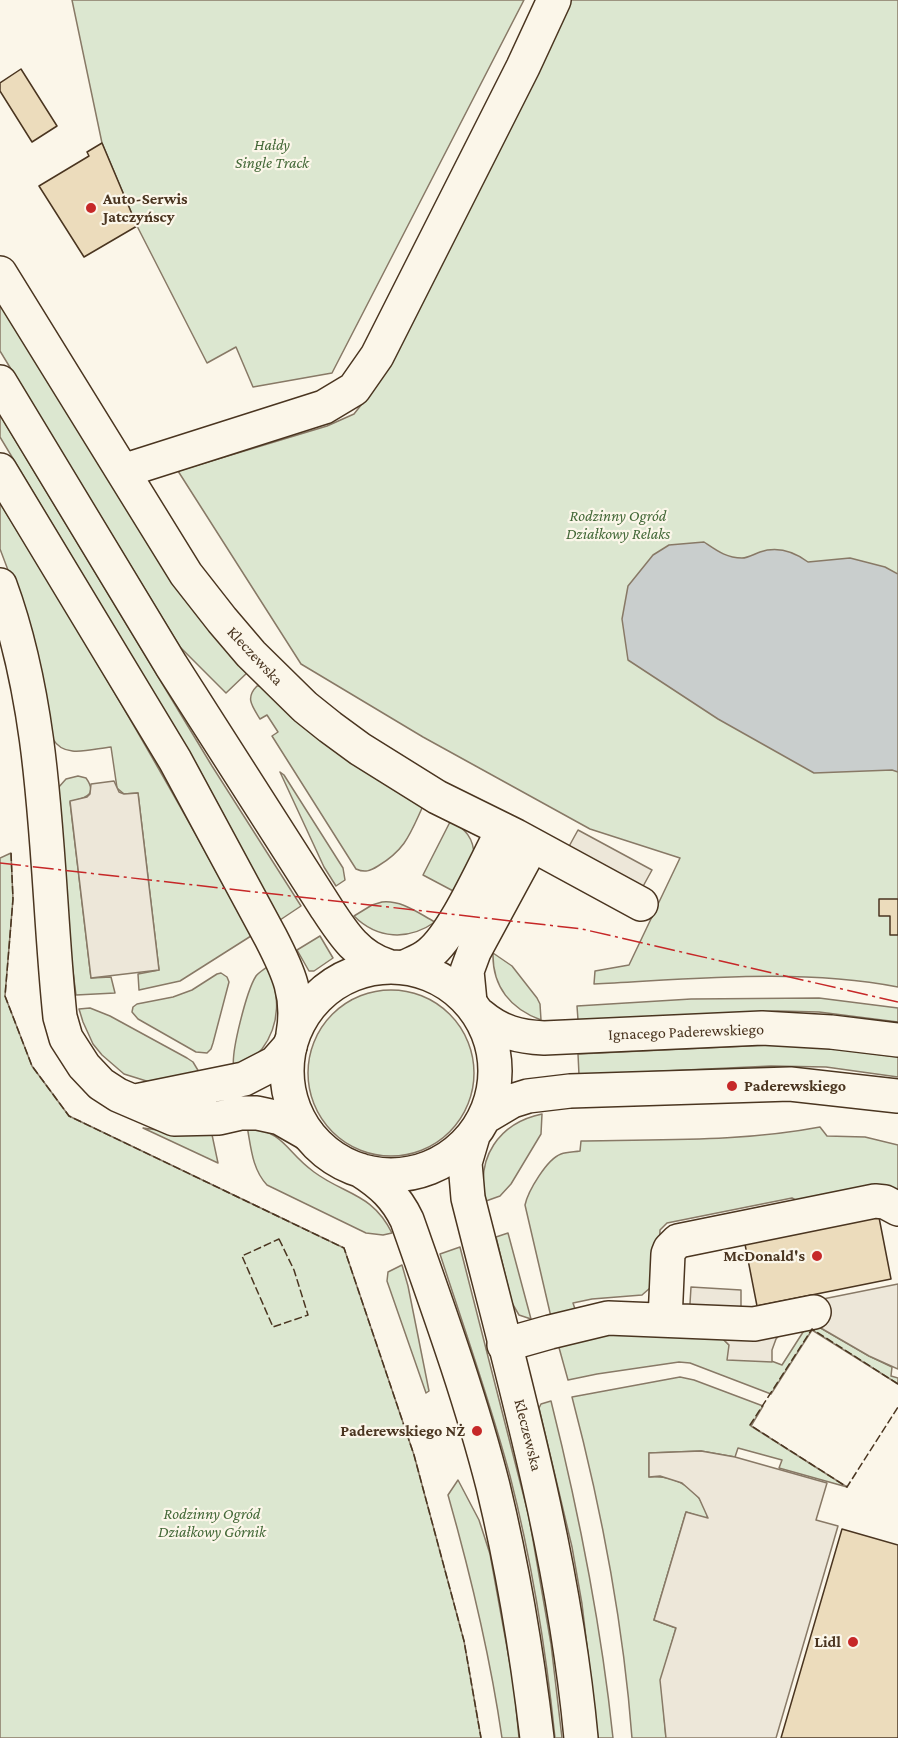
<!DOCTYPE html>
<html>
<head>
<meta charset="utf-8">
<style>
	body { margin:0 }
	canvas { display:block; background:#fbf6e9 }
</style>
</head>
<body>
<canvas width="898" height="1738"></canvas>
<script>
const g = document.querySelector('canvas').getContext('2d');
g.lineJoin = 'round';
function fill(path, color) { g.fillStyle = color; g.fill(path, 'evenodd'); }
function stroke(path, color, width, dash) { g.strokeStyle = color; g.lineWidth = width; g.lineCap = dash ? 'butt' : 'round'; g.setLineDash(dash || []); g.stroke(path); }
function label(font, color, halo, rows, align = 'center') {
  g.font = font + ' "Crimson Pro",serif'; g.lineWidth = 4.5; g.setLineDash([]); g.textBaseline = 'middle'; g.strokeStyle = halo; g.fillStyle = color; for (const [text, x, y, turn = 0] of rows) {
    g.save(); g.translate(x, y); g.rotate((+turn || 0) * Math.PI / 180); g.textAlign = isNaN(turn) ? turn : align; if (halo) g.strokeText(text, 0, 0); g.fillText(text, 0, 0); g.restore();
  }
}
const green = new Path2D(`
	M72,0H524L332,373L253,387L236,347L207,363L137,226L102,143Z
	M568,0H898V987C799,968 694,979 594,984L595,971L629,965L680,858L590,829L423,737L301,664L178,471L327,426L354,414L376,386Z
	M0,298L249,671L226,693L180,647L0,351Z
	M0,415L212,766L301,906L280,920L199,769L0,437Z
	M0,503C88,645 173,789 251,936L180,981L139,990L138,974L159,970L138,793L124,794L117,788L111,747C91,749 64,759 53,739L25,615L0,549Z
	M257,686H263L423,806C410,834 406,849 378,866C370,871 365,873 356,869L272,736L278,732L267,715L260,719C252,706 245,698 257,686Z
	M280,772L284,775L343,868L345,880L336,886L324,867Z
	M78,776L86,778C99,796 83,798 70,802L91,978L111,977L115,993L76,995L64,901L58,788L66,779Z
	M451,820C465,829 474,838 474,856L457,893L423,875Z
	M11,853L13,899L5,996L32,1066L69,1116L344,1248L414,1455L464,1641L481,1738H0V858Z
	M382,902C402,900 418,913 435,922C408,941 377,939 354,916L372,905Z
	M320,936L333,958L314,971H309L297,950Z
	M493,953L512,966L537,998L540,1004L541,1020C511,1009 492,987 493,953Z
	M267,967C281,993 280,1025 262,1049C255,1058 243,1063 234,1069C230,1054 247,990 256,976C259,972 263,970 267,967Z
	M221,973L227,977L229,982L213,1043L211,1049L207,1053L196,1052L138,1019L132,1012L133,1007L137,1004L173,997L192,990L217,974Z
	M308 1073a83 83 0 1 1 166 0a83 83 0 1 1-166 0Z
	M819,998L898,1008V1022L819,1012L778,1011L578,1020L577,1006L691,999Z
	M90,1008L110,1016L187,1058L193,1062L199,1072L156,1084L124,1074L102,1055L93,1044L83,1022L79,1009Z
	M769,1045L828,1048L898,1057V1077L826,1067L771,1066L579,1075L578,1054Z
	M542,1114L541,1134L511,1184L500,1196L486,1201C475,1158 499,1123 542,1114Z
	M247,1126C287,1134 285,1151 314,1172C345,1195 372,1193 392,1233L383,1235L366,1233L267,1185C252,1169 251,1147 247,1126Z
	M820,1127L827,1136L865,1137L898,1145V1199L807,1206L792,1198L667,1223L660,1230L658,1290L650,1288L642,1295L592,1299L573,1303L576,1312L551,1317L525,1205C528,1191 547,1159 561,1154C567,1152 574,1152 580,1151L581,1141C660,1139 742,1142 820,1127Z
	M143,1128L180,1133L211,1130L218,1163Z
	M508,1233L531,1319L519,1315L512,1303L496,1237Z
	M460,1247L529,1517L551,1644L562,1738H555C546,1650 532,1562 510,1476C490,1401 464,1328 440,1254Z
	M402,1265L408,1286L429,1391L426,1393L387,1281L388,1272Z
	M819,1327L869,1356L892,1367L891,1376L898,1378V1384L812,1330L771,1394L690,1363L679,1362L597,1374L568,1380L558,1344L607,1333L721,1337L729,1345L782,1365L805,1329Z
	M680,1377L694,1380L763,1406L751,1426L847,1487L779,1468L782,1460L738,1448L735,1457L701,1451L649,1453V1477C677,1475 702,1490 708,1519L686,1512L654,1620L676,1628L661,1680L666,1738H632C623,1620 602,1511 572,1397Z
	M551,1401C579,1513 601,1624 613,1738H598L582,1604L572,1547L539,1408L541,1404Z
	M458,1480L479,1520L490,1554L514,1686L519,1738H502C490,1655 471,1576 448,1495Z`);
fill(green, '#dce7d0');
stroke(green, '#887966', 1.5);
const parking = new Path2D(`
	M114,781L119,792L124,794L138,793L159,970L91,978L70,801L87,797L90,794L91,784Z
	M578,830L652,870L641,890L567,850Z
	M898,1284V1369L869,1356L819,1327L781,1333L776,1339L772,1350V1362L727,1360L729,1345L721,1337L688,1336L691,1287L741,1290V1310L748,1314Z
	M701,1451L735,1457L827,1483L816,1520L838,1526L776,1738H666L660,1680L676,1628L654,1620L686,1512L708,1518L699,1498L682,1483L660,1476L649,1477V1453Z`);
fill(parking, '#ede7d9');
stroke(parking, '#887966', 1.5);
const water = new Path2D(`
	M704,542C716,550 726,558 742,558C748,558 754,554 760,552C778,546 793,551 808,562L850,558L885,567L898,574V772L892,770L814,773L718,719L628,660L622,619L628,586L653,555L669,545Z`);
fill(water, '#c9cecd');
stroke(water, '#887966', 1.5);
const building = new Path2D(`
	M21,69L57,126L32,142L0,91V83Z
	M102,143L137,226L84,257L39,186L89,156L87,152Z
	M879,899H898V935H890V916H879Z
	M877,1207L891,1279L757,1306L743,1234Z
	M842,1529L898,1545V1738H781Z`);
fill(building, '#ecdcbc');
stroke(building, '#4a3520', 1.5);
const minor = new Path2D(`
	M0,273L186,574L222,620L251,654L305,707L330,727L360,749L437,797L516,836L641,904
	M123,471L324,407L354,389L377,356L523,67L554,0
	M0,585C50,721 45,874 60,1017L66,1038L84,1066L101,1084L118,1095L174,1119L219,1118L241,1113H257L280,1118L308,1134
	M405,967C413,963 422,960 429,954C455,934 486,861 503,830
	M470,1002L467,971L474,952L532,845
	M136,1101L244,1079L275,1063L290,1046
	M665,1320L668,1254L670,1249L678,1241L875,1201L885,1202L898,1209
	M504,1345L550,1332L608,1318L754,1324L814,1312`);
const major = new Path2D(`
	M0,382L171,665L325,906C342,932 357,957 388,966
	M0,470L175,760L271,938C288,971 300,996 293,1034
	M287 1071a104 104 0 1 1 208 0a104 104 0 1 1-208 0Z
	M480,1015C500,1032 519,1037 544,1038L762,1028L831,1032L898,1040
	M485,1117L512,1101L528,1096L570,1091L790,1084L898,1096
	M473,1136L465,1163L468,1198C513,1377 564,1554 581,1738
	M360,1170C382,1184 396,1197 407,1220C438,1308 470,1396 493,1486C513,1569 527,1653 537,1738`);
stroke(minor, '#4a3520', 36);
stroke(major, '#4a3520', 36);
stroke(minor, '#fbf6e9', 33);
stroke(major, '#fbf6e9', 33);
stroke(new Path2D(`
	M11,853L13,899L5,996L32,1066L69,1116L344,1248L414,1455L464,1641L481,1738
	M279,1239L294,1270L308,1315L273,1327L242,1256Z
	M898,1384L812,1329L750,1425L847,1487L898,1407`), '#4a3520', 1.5, [8, 3]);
stroke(new Path2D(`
	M0,863L582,929L898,1002`), '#c62828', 1.5, [21, 4.5, 3, 4.5]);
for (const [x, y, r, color] of [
	[91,208,6,"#c62828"],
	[732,1086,6,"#c62828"],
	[817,1256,6,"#c62828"],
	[477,1431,6,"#c62828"],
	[853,1642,6,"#c62828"]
]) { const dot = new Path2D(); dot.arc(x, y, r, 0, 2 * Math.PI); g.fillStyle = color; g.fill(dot); stroke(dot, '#fbf6e9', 2); }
label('italic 16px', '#436837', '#fbf6e9', [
	["Hałdy",272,145],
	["Single Track",272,163],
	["Rodzinny Ogród",618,516],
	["Działkowy Relaks",618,534],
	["Rodzinny Ogród",212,1514],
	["Działkowy Górnik",212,1532]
]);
label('bold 16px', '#4a3520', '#fbf6e9', [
	["Auto-Serwis",103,199,"left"],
	["Jatczyńscy",103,217,"left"],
	["Paderewskiego",744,1086,"left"],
	["McDonald's",805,1256],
	["Paderewskiego NŻ",465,1431],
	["Lidl",841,1642]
], 'right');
label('16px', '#4a3520', '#fbf6e9', [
	["Kleczewska",255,656,47],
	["Ignacego Paderewskiego",686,1032,-2],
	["Kleczewska",528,1435,76]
]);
</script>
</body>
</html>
